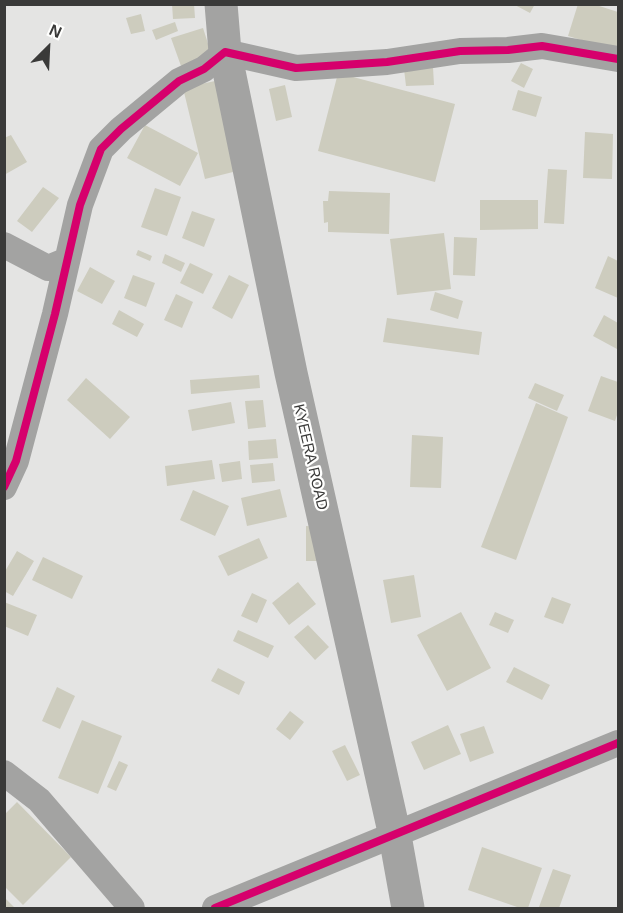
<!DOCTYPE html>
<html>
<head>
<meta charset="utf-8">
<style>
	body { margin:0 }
	#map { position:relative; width:623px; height:913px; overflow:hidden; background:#e4e4e3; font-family:Arial,sans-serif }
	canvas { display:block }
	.frame { position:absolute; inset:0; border:6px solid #3a3a39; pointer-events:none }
	.north { position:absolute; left:18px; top:18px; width:60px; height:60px; -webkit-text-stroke:4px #fffffe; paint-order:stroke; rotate:24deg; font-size:16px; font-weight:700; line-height:24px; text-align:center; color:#3a3a39 }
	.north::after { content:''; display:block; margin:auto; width:21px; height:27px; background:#3a3a39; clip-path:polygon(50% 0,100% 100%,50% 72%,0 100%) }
</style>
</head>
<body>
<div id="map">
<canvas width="623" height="913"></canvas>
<div class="frame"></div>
<div class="north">N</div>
</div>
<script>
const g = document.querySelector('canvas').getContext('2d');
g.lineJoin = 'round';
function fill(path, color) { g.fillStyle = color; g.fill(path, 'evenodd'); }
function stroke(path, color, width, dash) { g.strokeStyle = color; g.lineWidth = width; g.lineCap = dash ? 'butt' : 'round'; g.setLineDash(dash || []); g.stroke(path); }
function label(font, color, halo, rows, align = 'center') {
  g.font = font + ' Arial,sans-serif'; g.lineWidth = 4.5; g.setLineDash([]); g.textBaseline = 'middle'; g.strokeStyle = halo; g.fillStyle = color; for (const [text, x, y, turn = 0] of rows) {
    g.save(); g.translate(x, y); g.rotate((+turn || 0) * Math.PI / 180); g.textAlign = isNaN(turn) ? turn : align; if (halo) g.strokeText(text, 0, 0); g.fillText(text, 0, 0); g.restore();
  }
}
fill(new Path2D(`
	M172,4H194L195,18L173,19Z
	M513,4H535L530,13Z
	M578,4H593L618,12V51L568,36Z
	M141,14L145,31L131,34L126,18Z
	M175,22L178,31L156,40L152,30Z
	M203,28L212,56L181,66L171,38Z
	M521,63L533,69L524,88L511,81Z
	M433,67L434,85L406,86L404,69Z
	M338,73L455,104L435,182L318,151Z
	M215,81L237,171L205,179L183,88Z
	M285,85L292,117L276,121L269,89Z
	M518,90L542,97L536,117L512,110Z
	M145,125L198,153L180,186L127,158Z
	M585,132L613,134L612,179L583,178Z
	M11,135L27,162L4,175V138Z
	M548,169L567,170L564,224L544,223Z
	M43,187L59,198L32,232L17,221Z
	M155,188L181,197L167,236L141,227Z
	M329,191L390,193L389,234L328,232V222L324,223L323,201H328Z
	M480,200H538V229L480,230Z
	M192,211L215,219L204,247L182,238Z
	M444,233L451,289L397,295L390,239Z
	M454,237L477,238L475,276L453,275Z
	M138,250L152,256L150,261L136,255Z
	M165,254L185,263L181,272L162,263Z
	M608,256L618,261V298L595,288Z
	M190,263L213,274L203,294L180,283Z
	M90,267L115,281L102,304L77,291Z
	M133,275L155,283L146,307L124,298Z
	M229,275L249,285L232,319L212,308Z
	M435,292L463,301L458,319L430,310Z
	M176,294L193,302L182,328L164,320Z
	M119,310L144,324L137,337L112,324Z
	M604,315L618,323L617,349L593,336Z
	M387,318L482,332L479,355L383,342Z
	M259,375L260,388L191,394L190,380Z
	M601,376L618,382V412L615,421L588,411Z
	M86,378L130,417L110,439L67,400Z
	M535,383L564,395L557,411L528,398Z
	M263,400L266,427L248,429L245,401Z
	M231,402L235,423L192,431L188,410Z
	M536,403L568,417L516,560L481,547Z
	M412,435L443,437L441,488L410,487Z
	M276,439L278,458L249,460L248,441Z
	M212,460L215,479L167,486L165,466Z
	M240,461L242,479L222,482L219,464Z
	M273,463L275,481L252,483L250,465Z
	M280,489L287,517L247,526L241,498Z
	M193,490L229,506L215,536L180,520Z
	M306,526L324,527V561H306Z
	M259,538L268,558L228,576L218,556Z
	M17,551L34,561L13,596L4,591V573Z
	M43,557L83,576L72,599L32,580Z
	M414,575L421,617L391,623L383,580Z
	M298,582L316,604L289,625L272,603Z
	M252,593L267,600L257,623L241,616Z
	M552,597L571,604L563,624L544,617Z
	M4,602L37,615L28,636L4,626Z
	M461,612L491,668L447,691L417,635Z
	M495,612L514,620L508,633L489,625Z
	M308,625L329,647L315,660L294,637Z
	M238,630L274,646L268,658L233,641Z
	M514,667L550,685L542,700L506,682Z
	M218,668L245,682L239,695L211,681Z
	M57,687L75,696L60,729L42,721Z
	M290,711L304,722L290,740L276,729Z
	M82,720L122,736L98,794L58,778Z
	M448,725L461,754L424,770L411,742Z
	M484,726L494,753L470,762L460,734Z
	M345,745L360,775L347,781L332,751Z
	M119,761L128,765L116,791L107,787Z
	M17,802L71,857L23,905L4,886V815Z
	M482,847L542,868L528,908H520L468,890Z
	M553,869L571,875L559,908H543L539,907Z
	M4,897L15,908H4Z`), '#cdccbe');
stroke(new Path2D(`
	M4,245L48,268L65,261
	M4,487L16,461L55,314L80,205L101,149L121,129L179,81L204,69L225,52L296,68L387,62L460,51L508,50L542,46L618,59
	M4,773L39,800L132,908
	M215,908L618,743`), '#a3a3a2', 26);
stroke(new Path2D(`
	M221,4L225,52L291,373L395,836L408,908`), '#a3a3a2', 33);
stroke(new Path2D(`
	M4,487L16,461L55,314L80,205L101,149L121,129L179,81L204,69L225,52L296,68L387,62L460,51L508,50L542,46L618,59
	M215,908L618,743`), '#d6006c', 8);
label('15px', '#3a3a39', '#fffffe', [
	["KYEERA ROAD",310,457,77]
]);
</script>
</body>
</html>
